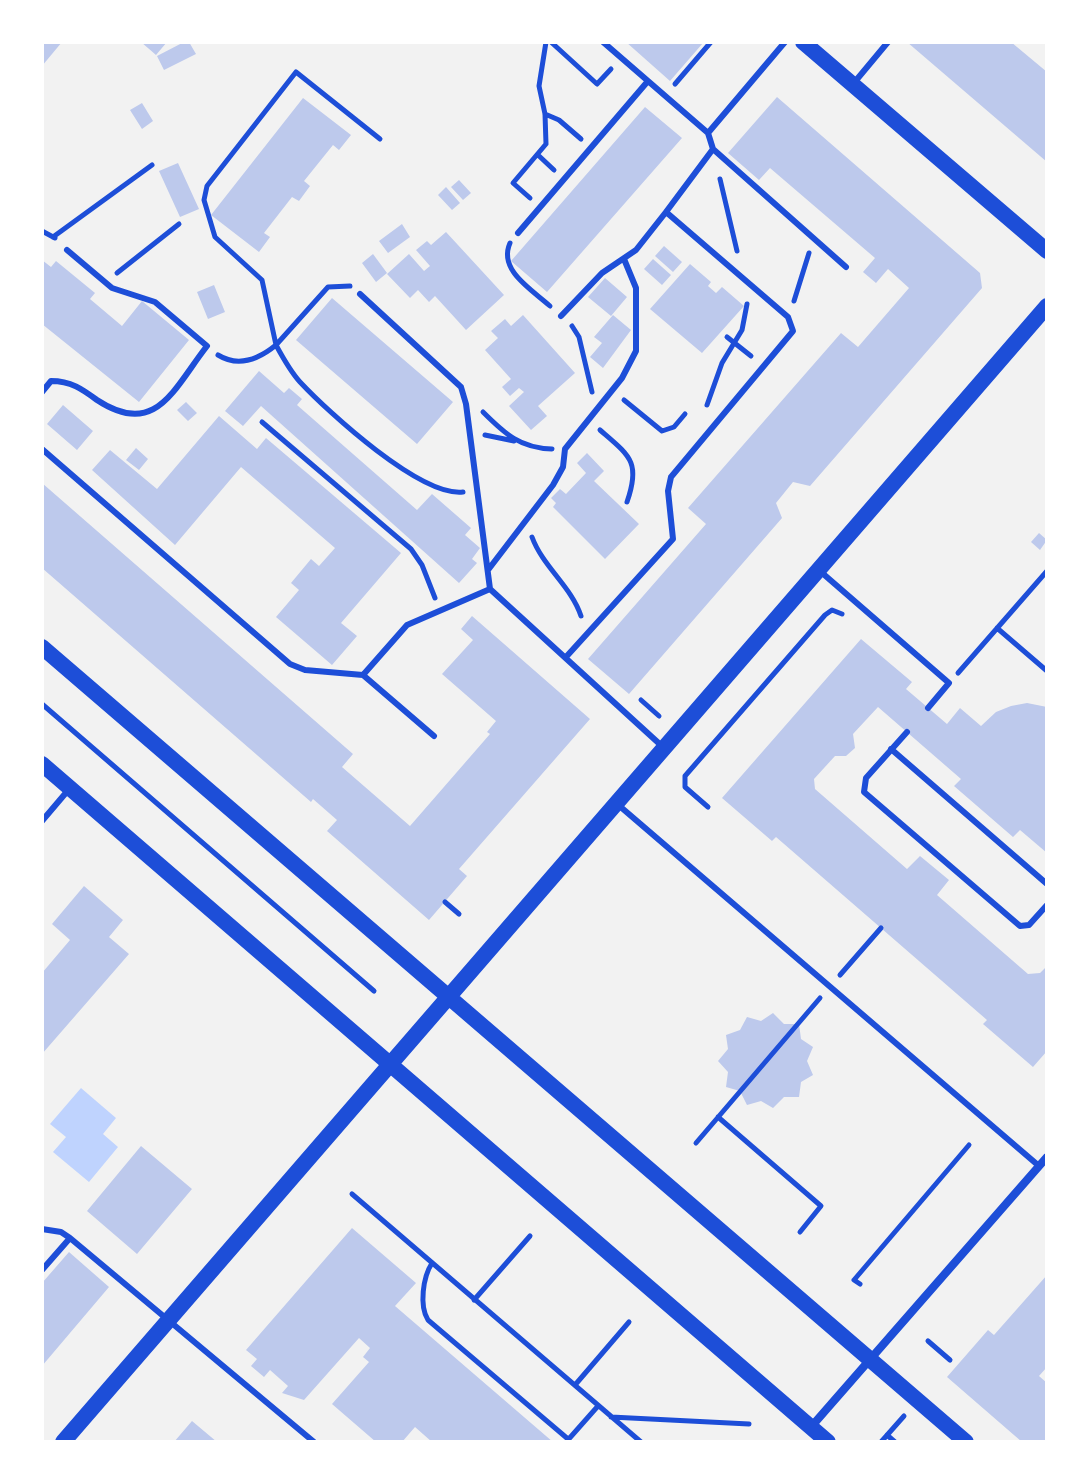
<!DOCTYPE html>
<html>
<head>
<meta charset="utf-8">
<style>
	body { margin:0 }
	#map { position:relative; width:1089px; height:1484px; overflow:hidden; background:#f2f2f2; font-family:"Noto Sans",sans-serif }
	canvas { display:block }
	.frame { position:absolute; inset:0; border:44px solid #fff; pointer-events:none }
</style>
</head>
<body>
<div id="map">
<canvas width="1089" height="1484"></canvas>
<div class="frame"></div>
</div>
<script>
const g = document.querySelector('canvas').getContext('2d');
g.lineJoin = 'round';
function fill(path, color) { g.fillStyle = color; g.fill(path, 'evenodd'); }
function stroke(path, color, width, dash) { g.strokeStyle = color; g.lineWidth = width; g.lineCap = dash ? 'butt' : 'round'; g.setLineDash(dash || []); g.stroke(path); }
fill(new Path2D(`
	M81,1088L116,1118L103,1134L118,1147L89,1182L53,1152L66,1137L50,1124Z`), '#bfd3fe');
fill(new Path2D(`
	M42,42H62L42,66Z
	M141,42H167L156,55Z
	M184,42H189L196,54L164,70L157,56Z
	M626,42H701L703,43L670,81Z
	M907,42H1011L1047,72V162Z
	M777,97L980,273L982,288L810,486L793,482L776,503L782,518L629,694L588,659L706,524L688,508L841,333L858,347L909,288L888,269L876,283L863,272L875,258L770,168L759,180L728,153Z
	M303,98L351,135L339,150L333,145L304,181L310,186L299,201L292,197L264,233L270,237L259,252L211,215Z
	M142,103L153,121L142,129L130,110Z
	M645,107L682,138L547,292L511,261Z
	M178,163L199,209L180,217L159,171Z
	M459,180L471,193L463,200L451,187Z
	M446,187L460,203L452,210L438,195Z
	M402,224L410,237L388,253L379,241Z
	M446,232L504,295L466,330L435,296L429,302L418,290L410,298L387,274L409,254L424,271L430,266L416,250L427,241L431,245Z
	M664,246L682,262L673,272L655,256Z
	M373,254L387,273L376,282L362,263Z
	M653,259L671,275L662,285L644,269Z
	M42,260L51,267L56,261L95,293L90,299L122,326L142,301L189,340L139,402L42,324Z
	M690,264L711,282L708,286L716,293L722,287L744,306L702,353L650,309Z
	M605,278L627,297L611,316L588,297Z
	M214,285L225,312L208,319L197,292Z
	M332,298L453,402L417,444L296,340Z
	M523,315L575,373L538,406L547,416L531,430L509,406L524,392L519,388L510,396L502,387L511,379L485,350L498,338L491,331L505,319L511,326Z
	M613,315L631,330L603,368L590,357L602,343L594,337Z
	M259,371L284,393L289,388L302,399L297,405L417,510L432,494L471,528L465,535L480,548L472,559L477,563L459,583L261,406L243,426L225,411Z
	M186,402L197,413L188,421L177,410Z
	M63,405L93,431L77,450L47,424Z
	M219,416L257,449L266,438L401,553L341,623L357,636L332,665L276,617L299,590L291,583L311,559L319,566L335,548L241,467L175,545L92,470L110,450L157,489Z
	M136,448L148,459L139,470L126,460Z
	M587,453L604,471L594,481L639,524L605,559L553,507L556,503L551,498L560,489L566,494L586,473L577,463Z
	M42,483L353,754L342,767L410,826L490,734L487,732L496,721L442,674L473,640L461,629L472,616L590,719L459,869L467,876L429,920L327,831L337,820L313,799L311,802L42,568Z
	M1039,533L1047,540L1040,550L1031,542Z
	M861,639L912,682L906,689L947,724L960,708L981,726L996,712L1011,706L1027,703L1047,707V853L1020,830L1013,837L954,786L961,779L878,707L853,734L855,748L846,756H835L814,779L815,789L907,869L920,856L949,880L937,895L1028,974L1040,973L1047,966V1051L1033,1067L983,1024L987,1020L776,837L772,841L722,798Z
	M84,886L123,920L109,937L129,954L42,1054V973L70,940L52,924Z
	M773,1013L784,1024H799L801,1039L813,1047L807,1061L813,1075L801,1082L799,1097H784L773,1108L761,1101L747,1105L740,1091L726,1087L728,1072L718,1061L728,1049L726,1035L740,1030L747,1017L761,1021Z
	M141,1146L192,1189L137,1254L87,1211Z
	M352,1228L416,1283L395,1306L553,1442H432L415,1427L402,1442H376L332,1404L369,1362L363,1357L370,1348L359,1338L304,1400L282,1393L288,1386L270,1370L264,1377L251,1366L257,1359L246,1350Z
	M69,1252L109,1287L42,1366V1283Z
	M1047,1275V1367L1039,1376L1047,1383V1442H1022L947,1377L988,1330L994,1335Z
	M192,1421L217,1442H174Z`), '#bdc9ec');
stroke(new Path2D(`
	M551,42L597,84L611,69
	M675,84L711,42
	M545,114L559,120L581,139
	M538,155L554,170
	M720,179L737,251
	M530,198L513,183L546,144L545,114L539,86L546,42
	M42,231L55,238
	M53,237L152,165
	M510,243C498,270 531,289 550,306
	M117,273L179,224
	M350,286L328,287L276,345C283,358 290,371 300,382C329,413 421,497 463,492
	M794,301L809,253
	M572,326L579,337L592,392
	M727,337L751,356
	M218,355C239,368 259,359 276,345L262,280L215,237L204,200L207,186L296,72L380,139
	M624,400L662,431L674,427L685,414
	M707,405L722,363L742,330L747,304
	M483,412C505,434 520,448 552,449
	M262,422L411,549L422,565L435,598
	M600,430C630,456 641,462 627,502
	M485,435L514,441
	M532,537C543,567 571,586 581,616
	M997,628L1047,671
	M958,673L1047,571
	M641,700L659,716
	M42,704L374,991
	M708,807L685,787V776L825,615L832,610L842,614
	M445,902L459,914
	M840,975L881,928
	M718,1117L821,1206L800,1232
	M696,1143L820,998
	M352,1194L641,1442
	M432,1263C423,1277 419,1306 428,1320L568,1439
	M860,1284L854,1280L969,1145
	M474,1300L530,1236
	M928,1341L950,1360
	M575,1385L629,1322
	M611,1417L749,1424
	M887,1435L895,1442
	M567,1441L598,1406
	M881,1442L904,1416`), '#1d4ed8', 5);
stroke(new Path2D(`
	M603,42L648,81
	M853,84L888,42
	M713,149L846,267
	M518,233L648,81L708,133
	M360,294L461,387L466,404L490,589L664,748
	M561,316L602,273L636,250L666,212
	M42,392L51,381C71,381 82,389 97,400C156,439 174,388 207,346L155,302L112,288L67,250
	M42,449L290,664L305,670L363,675L407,625L490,589
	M488,570L553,485L563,467L565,449L622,378L636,351V288L624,259
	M821,572L949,683L928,708
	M566,657L673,539L668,491L671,477L793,331L788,317L666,212L713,149L708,133L785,42
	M363,675L434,736
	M907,732L866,778L864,792L1020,926L1029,925L1047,905
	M891,749L1047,884
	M616,803L1039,1166
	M42,821L70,788
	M42,1229L61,1232L70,1238
	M42,1270L70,1238L314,1442`), '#1d4ed8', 6);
stroke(new Path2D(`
	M811,1427L1047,1157`), '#1d4ed8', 8);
stroke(new Path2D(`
	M803,42L1047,251
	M42,647L966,1442
	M42,764L828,1442
	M63,1442L1047,306`), '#1d4ed8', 16);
</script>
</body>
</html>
